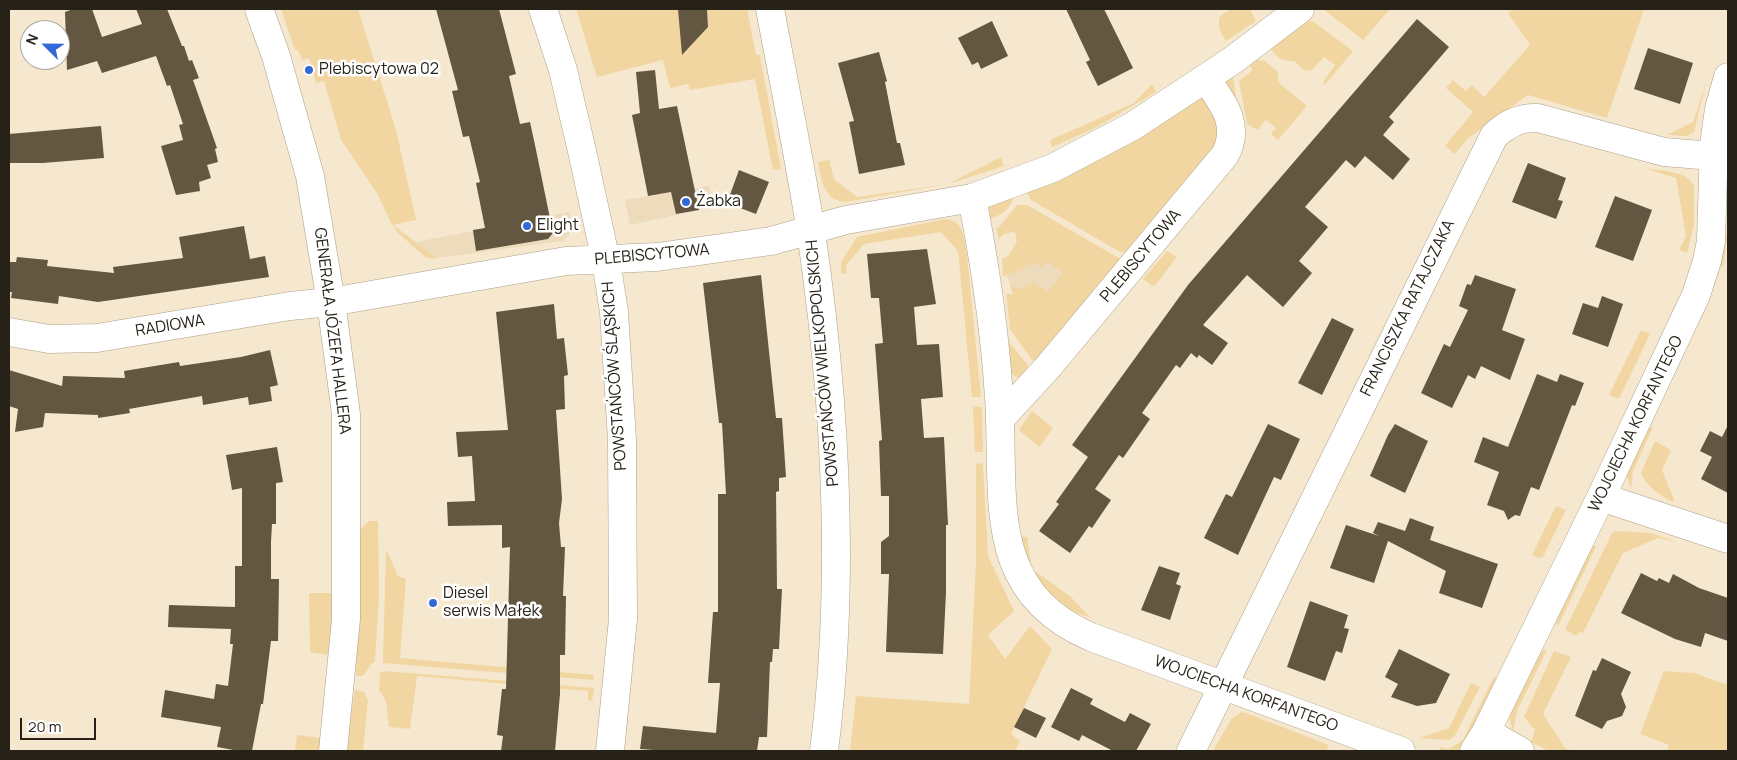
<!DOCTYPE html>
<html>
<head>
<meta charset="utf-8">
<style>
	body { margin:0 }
	#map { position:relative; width:1737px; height:760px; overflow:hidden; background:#f5e8cf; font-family:Manrope,sans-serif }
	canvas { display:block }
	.frame { position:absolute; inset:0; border:10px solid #272218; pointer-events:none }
	.north { position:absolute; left:20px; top:20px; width:50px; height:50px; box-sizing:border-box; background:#fff; border:1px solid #a9a7a3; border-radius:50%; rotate:293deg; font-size:14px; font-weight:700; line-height:20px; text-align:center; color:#272218 }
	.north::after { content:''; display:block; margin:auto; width:18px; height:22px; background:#3368d7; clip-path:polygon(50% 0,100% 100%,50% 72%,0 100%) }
	.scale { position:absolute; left:20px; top:718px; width:76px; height:22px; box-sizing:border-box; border:2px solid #272218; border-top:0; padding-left:6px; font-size:15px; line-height:18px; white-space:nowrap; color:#272218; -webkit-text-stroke:4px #fff; paint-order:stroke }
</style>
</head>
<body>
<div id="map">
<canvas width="1737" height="760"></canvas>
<div class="frame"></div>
<div class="north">N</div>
<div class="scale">20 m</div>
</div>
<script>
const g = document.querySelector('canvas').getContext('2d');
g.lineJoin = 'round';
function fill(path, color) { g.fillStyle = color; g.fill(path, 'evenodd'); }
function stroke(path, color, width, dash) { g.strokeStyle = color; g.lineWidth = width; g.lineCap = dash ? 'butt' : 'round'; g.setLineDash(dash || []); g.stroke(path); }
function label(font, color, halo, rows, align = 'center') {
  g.font = font + ' Manrope,sans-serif'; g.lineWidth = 5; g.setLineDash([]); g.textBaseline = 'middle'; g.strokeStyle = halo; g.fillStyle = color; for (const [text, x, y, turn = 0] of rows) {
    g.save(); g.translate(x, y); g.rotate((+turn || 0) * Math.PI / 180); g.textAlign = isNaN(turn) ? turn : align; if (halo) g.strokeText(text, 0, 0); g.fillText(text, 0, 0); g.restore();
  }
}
fill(new Path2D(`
	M709,186L712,207L630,225L625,200Z
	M569,212L573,229L563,241L437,258L416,242Z
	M1036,223L1104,264L1061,327L1014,294L1003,267Z`), '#eddbbc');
fill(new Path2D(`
	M281,9H358L396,130L416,220L393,225L437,258L431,259L424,256L397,232L391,223L377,193L341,140L324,81L316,83L309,58L302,60L298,50H295Z
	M576,9H747L756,55H760L781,169L773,170L755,79L690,90L688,84L670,88L663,60L597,77Z
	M1231,9H1250L1256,21L1226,41C1220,32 1217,27 1220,16Z
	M1323,9H1390L1363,40Z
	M1514,9H1644L1607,118L1528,95L1467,139L1455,154L1445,146L1473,112L1446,88L1453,80L1466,91L1472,85L1484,97L1530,45L1508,13Z
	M1299,20L1314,22L1353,51L1325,85L1323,82L1335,65L1324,57L1311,71L1304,70L1294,61C1282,62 1275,56 1269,46Z
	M1248,59L1265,61L1278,72V82L1307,106L1278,140L1271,134L1276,128L1266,120L1258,130L1247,124L1239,81L1253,70L1246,62Z
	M1230,74L1233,78L1239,115L1222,80Z
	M1706,83L1694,132L1687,136L1667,135L1693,122Z
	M1152,84L1156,92L1093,129L1052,147L1050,140L1134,103Z
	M1201,97L1210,101L1221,139L1132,253L1120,252L1031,200L1025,189Z
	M1001,157L1004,166L948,184L846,202C823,200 822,181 818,162L829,160L834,179L857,197L948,184Z
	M1644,168C1659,171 1688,170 1694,186V225L1687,253L1679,250L1686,236L1676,178Z
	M1015,193C1012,208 1001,217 987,219C985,201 1001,198 1015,193Z
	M1017,205H1027L1124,261L1042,360H1032L1010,329L1006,294H1013L1010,285L1021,289L1034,283L1048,292L1063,272L1046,261L1042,268L1035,263L1003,277L1002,259L1008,256L1017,241L1015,231L1003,235L999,239L996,228L1000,226Z
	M945,219C964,220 964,238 967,254L981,397H972L958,251L941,232L864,244L846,265L847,273L841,274V262L857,237Z
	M1728,233L1723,268L1719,263L1723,241Z
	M1167,251L1177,257L1154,287L1143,279Z
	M1641,330L1650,334L1619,399L1609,395Z
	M1004,336L1027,364L1029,370L1021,378C1004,376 1006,349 1004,336Z
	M973,406L982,407L983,452H975Z
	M1032,411L1053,428L1039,447L1019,430Z
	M1647,427H1653L1633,471L1631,489L1626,473Z
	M1655,441L1671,450L1662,470L1675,502C1662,498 1646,486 1641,473Z
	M983,463L988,556L1014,611L988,635L1005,659L1030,626L1052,649L1011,734L1020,741L1015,751H850L856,696L969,704L976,561V464Z
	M1556,506L1566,510L1543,557L1538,558L1532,555Z
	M369,521H378L379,595L375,662L372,663L363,676H356L359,531Z
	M1616,531L1651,533L1677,542L1658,538L1623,553L1583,633L1579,632L1577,636L1565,630L1612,533Z
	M1018,536L1027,537L1032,569L1071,597L1091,618L1078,613L1074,616L1057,602L1032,573Z
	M1591,544L1596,547L1558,626L1554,620Z
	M386,549L398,576L406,579L400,658L594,675V680L383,663Z
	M309,593H330L333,595L330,652L327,655L310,652Z
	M1547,650L1517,711L1513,732L1509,717L1539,651Z
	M1554,651L1571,657L1543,714L1565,748L1572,751H1557L1553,749L1549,751L1531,742L1535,730L1524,717Z
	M384,671L594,688L592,701L588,700V691L417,676L410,729L389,727L386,701L379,690L380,673Z
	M1664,671L1694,673L1728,685V751H1667L1669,745L1640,734Z
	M1494,676L1498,682L1462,749L1458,751H1439L1441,747L1449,749L1463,740Z
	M1471,683L1480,687L1454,737L1449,740L1419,738L1449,728Z
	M355,690L364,692L368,700L363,751H345Z
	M1242,712L1246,713L1329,745L1326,751H1213L1232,718Z
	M297,735L322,738L321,751H295Z`), '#f2d6a2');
fill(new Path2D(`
	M73,9H92L102,37L142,24L136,9H167L182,46H184L189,61L192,60L199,78L193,80L217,148L215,149L218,162L207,165L211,178L199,182L200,191L176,195L161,146L183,140L179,125L183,124L170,85L167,86L156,56L102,73L97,61L67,70L65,12Z
	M436,9H499L516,74L509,76L520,124L530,122L535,145L553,233L548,239L476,251L473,230L485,228L476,183L480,182L469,136L463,137L452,91L458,90Z
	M678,9H707L708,27L682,55Z
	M1066,9H1104L1133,68L1098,86L1086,62L1090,60Z
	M1417,19L1449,47L1389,117L1394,122L1383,135L1410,159L1393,180L1365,156L1355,168L1346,160L1305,207L1328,227L1299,261L1312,273L1283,307L1247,275L1203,325L1228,343L1212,365L1199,355L1197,358L1191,353L1180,368L1176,365L1142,413L1150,419L1123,458L1119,455L1095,489L1111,500L1092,528L1089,526L1070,553L1039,531L1059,504L1056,502L1088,457L1072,445L1188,285Z
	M992,21L1008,56L981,69L978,62L972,65L958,38Z
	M1648,48L1693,63L1680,104L1634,89Z
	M879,52L887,81L885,82L897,143H900L905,165L859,174L849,122L854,121L838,63Z
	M655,70L659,109L677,106L699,210L676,214L671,192L648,196L632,115L640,113L636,72Z
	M101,126L104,158L43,163H9V134Z
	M1528,163L1566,178L1558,200L1563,201L1556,219L1512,202Z
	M739,170L769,182L756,214L727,203Z
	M1615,196L1652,210L1633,261L1595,247Z
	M244,226L250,259L265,256L269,277L98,302L59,296L58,304L11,298L12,292H9V262H16L17,257L48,260L47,266L114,273L113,267L183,258L179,237Z
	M927,249L936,304L914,307L917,345L939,344L943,397L921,399L924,438L944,437L948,525H946V592L943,654L886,652L889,574H881V542L889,536V496H881L879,441L882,440L875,344L883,343L879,298H871L867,254Z
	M761,275L776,418H782L786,477L779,478V491L776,492L777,589H782L779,649H773L772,662H770L767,737H759L757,751H666L640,749L643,726L716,733L720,683H708L713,612H718V494H726L722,423H719L703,283Z
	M1475,275L1516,289L1502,330L1525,339L1510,380L1481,366L1475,379L1468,375L1452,408L1421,393L1444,344L1450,347L1468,310L1459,306L1467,284L1471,285Z
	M1602,296L1623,304L1608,347L1572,334L1583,303L1598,308Z
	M554,304L557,339L564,338L568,375L564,376L565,409L556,410L562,499L559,523L561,547H565L563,596H566L565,655H560V694L555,751H501L503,736L497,735L502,689H506L510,547L502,548V525L448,526L447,502L475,501L472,456L458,457L456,432L508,430L496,312Z
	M1332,318L1354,329L1322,395L1298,383Z
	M270,350L278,385L270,387L272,401L249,405L248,397L203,405L202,396L129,409L130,413L98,418V415L45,413L43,427L15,432L18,409L9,406V370L62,386L63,376L125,378L124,371L179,362L180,366L241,357Z
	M1537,374L1557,382L1560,374L1584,383L1575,406L1572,405L1539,490L1531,487L1520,516L1515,515L1508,520L1504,511L1487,505L1499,472L1474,462L1483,437L1508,447Z
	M1268,424L1300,439L1281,480L1274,477L1238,555L1204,538L1226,494L1232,497Z
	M1395,424L1428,441L1405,493L1370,476L1388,435Z
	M1728,425V493L1701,479L1712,457L1700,451L1710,431L1722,437Z
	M277,447L283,482L276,483V524H272L271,542V579H279L278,641H271L263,704H261L252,751H239L217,747L221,727L161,717L165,690L214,699L216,684L228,686L233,644H230L231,629L168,627L169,605L235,607V566H242V488L232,490L226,455Z
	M1410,518L1434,527L1430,540L1498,564L1482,608L1439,593L1446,571L1388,541L1374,583L1330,568L1346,525L1379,536L1373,533L1378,522L1405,531Z
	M1159,566L1180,573L1176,584L1181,586L1170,620L1141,610Z
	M1641,573L1657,581L1659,578L1669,583L1673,574L1699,588L1728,598V641L1705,633L1701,647L1675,639L1621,613Z
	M1310,601L1348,615L1344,628L1349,629L1342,653L1336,651L1325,681L1287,667Z
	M1399,649L1450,674L1436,703L1417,706L1391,697L1398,684L1385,677Z
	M1602,658L1631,672L1621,694L1626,707L1622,716L1607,721L1602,729L1575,716L1593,670L1596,671Z
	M1071,688L1093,699L1090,704L1125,722L1130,713L1151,724L1136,751H1113L1082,735L1079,741L1051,727Z
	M1024,708L1046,718L1036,738L1014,727Z`), '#635742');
const minor = new Path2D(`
	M543,9L563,70L582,151L606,261L614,312L622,440L623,619L610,751
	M770,9C784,83 799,157 811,232C836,403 846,579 824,751
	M972,198C983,254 992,313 997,370C998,387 1000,403 1000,420C1003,510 991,594 1091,637L1401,751
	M9,332L49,339L97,338L290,306L331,302L566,261L657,257L771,241L846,220L972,198L1053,168L1133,126L1233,60L1300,9
	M1000,419L1048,367L1225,155C1241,125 1223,103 1206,79
	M1601,497L1728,539
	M1486,732L1520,751
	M1191,751L1494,136C1506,124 1521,117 1538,118L1664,152L1713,156
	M1474,751L1486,732L1601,497L1696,295L1707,261L1711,241L1714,145L1719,109L1728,77`);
const tertiary = new Path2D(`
	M259,9L276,56L310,176L331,302L346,414V619L333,751`);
stroke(minor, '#ada088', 29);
stroke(tertiary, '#ada088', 29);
stroke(minor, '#fff', 28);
stroke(tertiary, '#fff', 28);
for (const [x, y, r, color] of [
	[309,70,5,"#3368d7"],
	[686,202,5,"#3368d7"],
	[527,226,5,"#3368d7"],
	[433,603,5,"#3368d7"]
]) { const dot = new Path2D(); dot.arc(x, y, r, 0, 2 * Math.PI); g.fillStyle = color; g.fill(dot); stroke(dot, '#fff', 2); }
label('16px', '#272218', '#fff', [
	["Plebiscytowa 02",319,70],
	["Żabka",696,202],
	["Elight",537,226],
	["Diesel",443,594],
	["serwis Małek",443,612]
], 'left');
label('16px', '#272218', '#fff', [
	["PLEBISCYTOWA",652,255,-5],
	["PLEBISCYTOWA",1141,256,-50],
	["FRANCISZKA RATAJCZAKA",1408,308,-64],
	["RADIOWA",170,326,-9],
	["GENERAŁA JÓZEFA HALLERA",332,331,83],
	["POWSTAŃCÓW WIELKOPOLSKICH",823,363,-95],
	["POWSTAŃCÓW ŚLĄSKICH",615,376,-94],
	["WOJCIECHA KORFANTEGO",1636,424,-64],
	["WOJCIECHA KORFANTEGO",1246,694,20]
]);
</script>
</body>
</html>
